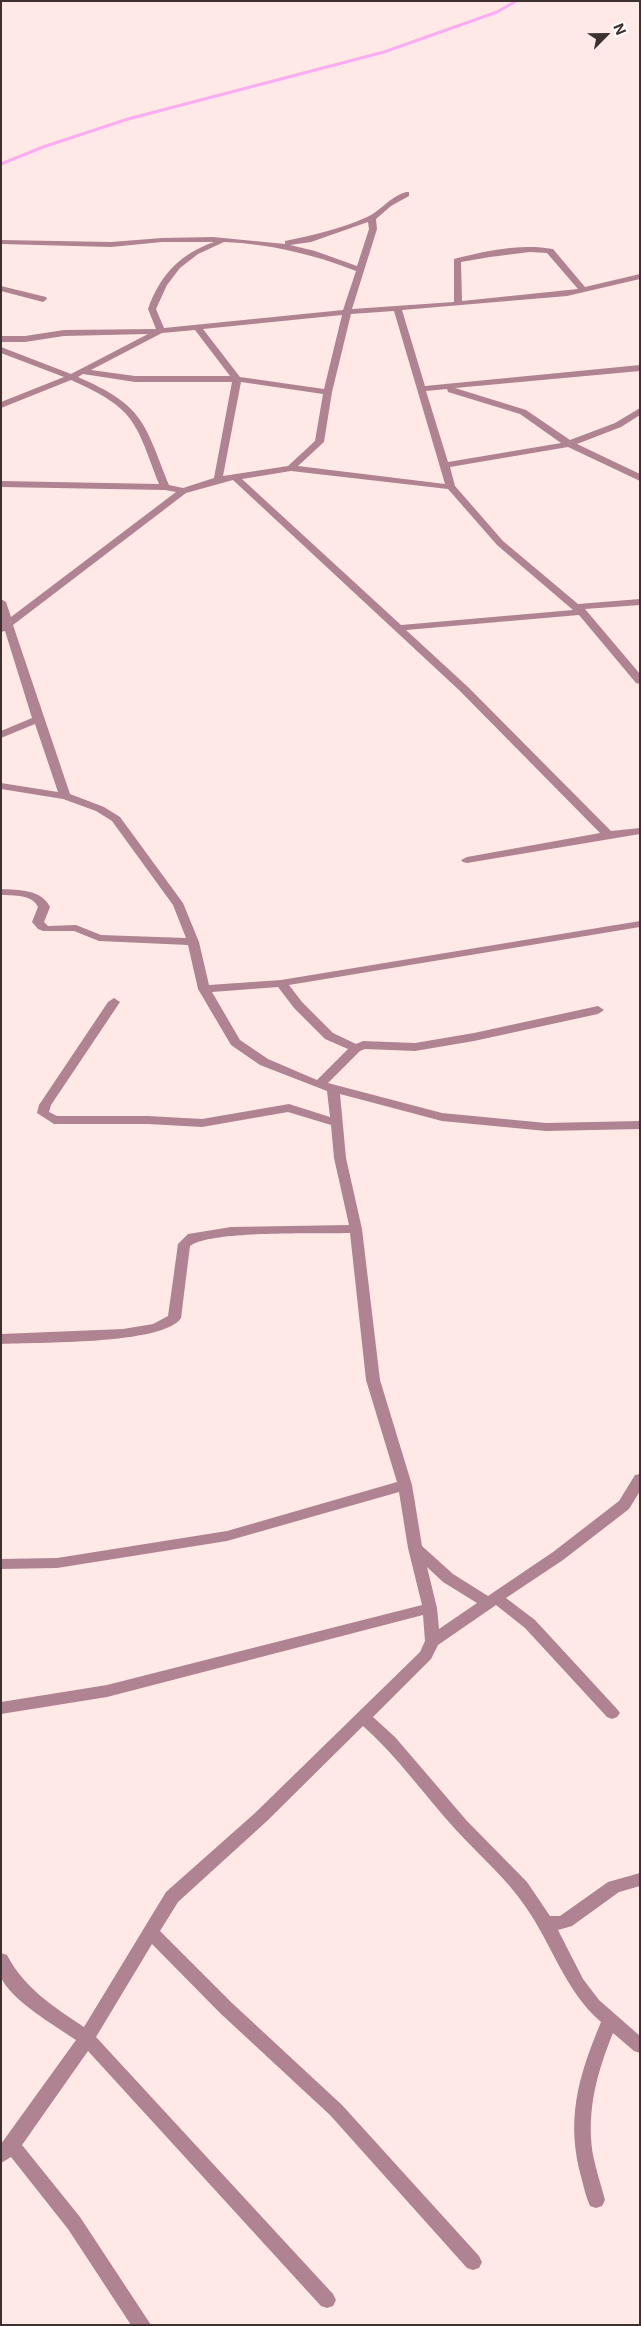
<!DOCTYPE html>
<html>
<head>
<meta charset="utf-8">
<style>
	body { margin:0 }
	#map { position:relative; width:641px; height:2326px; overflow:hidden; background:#ffe9e6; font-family:Inter,sans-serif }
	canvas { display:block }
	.frame { position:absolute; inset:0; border:2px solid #3e302e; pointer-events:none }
	.north { position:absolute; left:581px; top:10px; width:50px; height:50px; -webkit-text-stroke:4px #fff; paint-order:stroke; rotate:67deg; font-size:14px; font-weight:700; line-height:20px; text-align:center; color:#3e302e }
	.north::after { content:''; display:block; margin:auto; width:18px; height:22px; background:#3e302e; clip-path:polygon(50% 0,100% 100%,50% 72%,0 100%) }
</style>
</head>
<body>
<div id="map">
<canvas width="641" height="2326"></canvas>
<div class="frame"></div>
<div class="north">N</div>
</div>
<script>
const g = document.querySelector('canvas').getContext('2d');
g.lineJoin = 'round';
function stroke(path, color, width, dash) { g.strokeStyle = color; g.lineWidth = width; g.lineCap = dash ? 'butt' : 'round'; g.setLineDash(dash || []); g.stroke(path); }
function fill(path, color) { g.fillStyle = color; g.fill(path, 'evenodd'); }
stroke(new Path2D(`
	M1,164L43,147L128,119L384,52L497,12L516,1`), '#fcadf2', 3);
fill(new Path2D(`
	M406,192H409V196L391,206L376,219L377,229L352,309L454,302V259C484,251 522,243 553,249L585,287L640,274V279L567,296L402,310L425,386L640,365V371L455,388L526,410L570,440L615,423L640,408V415L621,427L577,444L640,474V481L568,447L450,467L455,486L503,541L578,604L640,599V605L585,609L640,674V684L636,683L579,615L406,630L468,687L611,831L640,828V834L467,863L463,862L461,860L467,857L600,833L460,691L233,480L186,493L13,625L70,794L104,807L120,817L183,903L199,942L209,985L281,980L640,921V927L289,985L302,1002L333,1033L356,1044L363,1041L415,1043L474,1033L598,1006L604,1010L598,1014L474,1041L415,1051L365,1049L360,1051L328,1083L442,1113L546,1123L640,1121V1129L546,1131L442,1121L340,1094L346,1158L362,1229L380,1380L412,1485L422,1546L453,1574L488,1596L553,1552L619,1501L635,1475L640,1474V1491L629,1509L563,1560L506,1598L535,1620L617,1709L620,1713L617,1717L612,1719L607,1717L525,1628L496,1605L438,1645L431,1659L373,1717L395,1737L467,1821L527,1882L550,1916H560L608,1882L640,1873V1886L619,1892L572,1926L558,1930L583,1979L599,2000L640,2036V2053L634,2051L613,2033C597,2072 586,2112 593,2155C596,2170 601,2185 605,2200L602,2206L596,2208L590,2206C586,2197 584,2188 582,2180C565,2121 578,2077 601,2022C565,1991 552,1944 525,1906C506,1878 479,1855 456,1830C425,1796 398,1757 363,1726L267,1821L178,1902L160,1931L232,2003L342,2105L479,2256L482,2262L479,2268L473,2270L467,2268L330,2115L220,2013L152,1944L96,2037L333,2294L336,2300L333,2306L327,2308L321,2306L88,2051L22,2145L80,2217L151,2325H131L68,2229L11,2157L1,2163V2144L76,2040C57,2027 9,1999 1,1977C0,1971 1,1960 1,1953L7,1955C24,1988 54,2007 84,2027L166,1892L255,1813L420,1652L425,1641L423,1615L107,1697L1,1714V1702L107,1685L422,1605L408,1548L399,1492L227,1541L57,1568L1,1569V1559L57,1558L227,1531L397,1482L366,1380L350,1233C319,1234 211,1230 190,1246L181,1318C164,1345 34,1342 1,1344V1334L123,1329L153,1324L168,1316L178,1244L188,1234L231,1227L349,1225L334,1158L331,1125L288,1112L202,1127L148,1124H54L37,1113L39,1105L108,1002L114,998L120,1002L51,1105L49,1112L57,1116H148L202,1119L289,1104L330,1117L327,1091L260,1065L231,1045L198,989L188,945L99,941L74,931H43L38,929L32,922L38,907C32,894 14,896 1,895V889C19,890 41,889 50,907L44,922L48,926L76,925L101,935L186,938L173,905L112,821L96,811L63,799L1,789V783L58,792L35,724L1,738V731L32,718L5,631L1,632V599L6,602L11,617L176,492L165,490L1,487V481L159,484C135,421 136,409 71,380L1,408V402L64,377L1,353V347L71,374L148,334L64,336L25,342H1V336H25L64,330L156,329L148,309C160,275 180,254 214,242H162L111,247L1,244V240L111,242L162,238L213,237L285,244V241C313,235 341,229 367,217C381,211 389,197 406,192ZM368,222L369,229L357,266L315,251L290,245L311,242ZM224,242C270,244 313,254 356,271L343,310L164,328L156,309L167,285L180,268L198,254ZM530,252L547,253L578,289L462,301L461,262L490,257ZM394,311L445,484L298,466L324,442L332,392L351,314ZM342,315L324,389L240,377L203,329ZM195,330L230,376H135L91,370L162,333ZM83,374L135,382H232L214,478L183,488L169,485C144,422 144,406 78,377ZM241,382L323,394L315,441L288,466L223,476ZM447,389L448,392L520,414L561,443L448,462L426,391ZM291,471L448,489L497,545L573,610L401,625L242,479ZM278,987L294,1008L325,1039L348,1049L317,1080L268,1059L240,1040L212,992ZM427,1567L443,1582L477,1603L439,1629L437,1608Z
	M1,286L46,297L47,299L43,302L1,291Z`), '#af8391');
</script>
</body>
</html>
